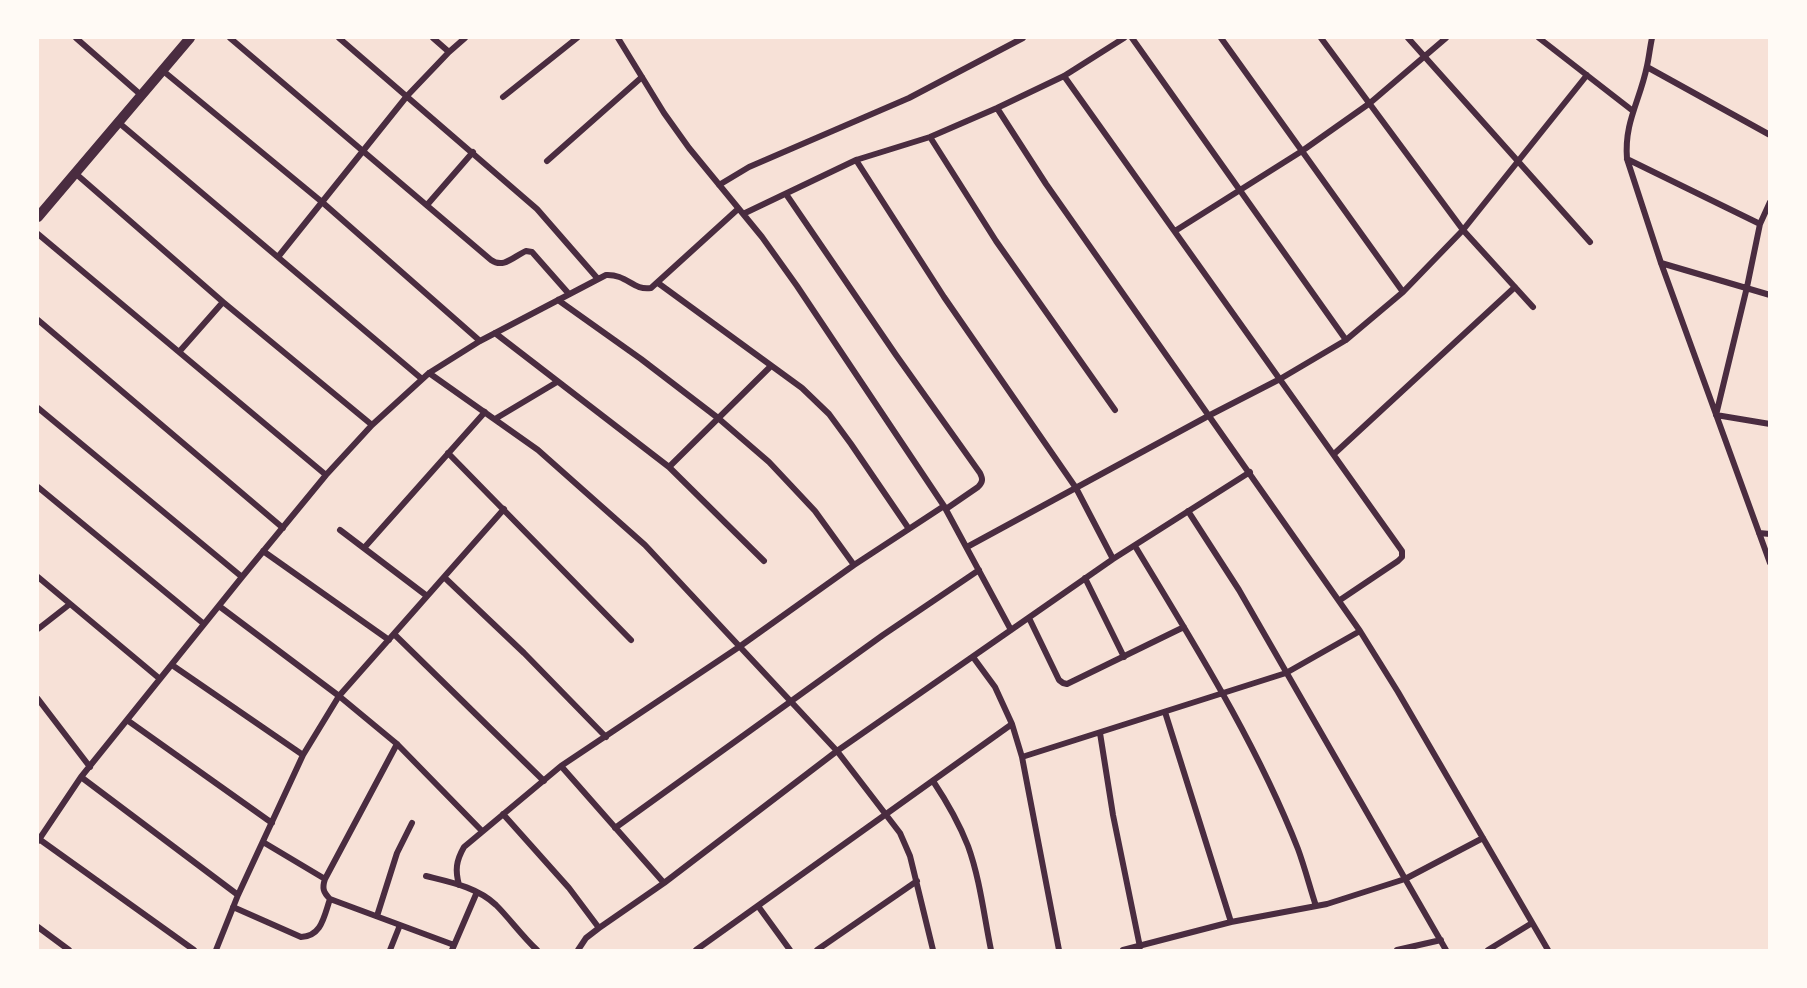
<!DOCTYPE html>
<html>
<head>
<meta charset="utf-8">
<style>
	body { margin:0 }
	#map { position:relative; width:1807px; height:988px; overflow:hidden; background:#f7e1d7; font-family:"Fira Sans",sans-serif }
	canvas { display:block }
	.frame { position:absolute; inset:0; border:39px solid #fffaf5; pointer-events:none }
</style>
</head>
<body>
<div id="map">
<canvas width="1807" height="988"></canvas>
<div class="frame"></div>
</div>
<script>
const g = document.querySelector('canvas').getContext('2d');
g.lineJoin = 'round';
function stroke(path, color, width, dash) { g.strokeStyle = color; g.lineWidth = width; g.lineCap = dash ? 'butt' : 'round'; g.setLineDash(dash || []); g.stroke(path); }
stroke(new Path2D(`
	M76,38L141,95
	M230,38L491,260C504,269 514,256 526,251L532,252L569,294
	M339,38L537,209L598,279
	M433,38L449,52
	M618,38L664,113L689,148L762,237L797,286L944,506L1011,630
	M1132,38L1346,340
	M1221,38L1403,292
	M1321,38L1463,230L1533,307
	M1408,38L1590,242
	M1539,38L1633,111
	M1652,38C1650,47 1649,57 1647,66C1640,101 1624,122 1627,159L1661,263L1770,563
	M1647,67L1770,135
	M162,70L322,202L480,341
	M1064,76L1402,551V557L1398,561L1340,600
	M503,97L577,38
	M997,108L1046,184L1360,631L1398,692L1548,950
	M118,122L422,379
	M930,137L996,241L1115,410
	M1627,159L1760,224
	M856,160L944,297L1076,488L1113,559
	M547,161L642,77
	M75,173L223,302L372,425
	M719,185L749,167L909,98L1023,38
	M786,194L896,355L980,473C983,479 983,482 978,487L946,509
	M1770,202L1760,224L1747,287L1716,415L1770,424
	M427,205L473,152
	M743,214L856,160L930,137L997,108L1064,76L1124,38
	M1175,231L1302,151L1370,103L1446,38
	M38,234L326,475
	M278,257L407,96L449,52L465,38
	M1661,263L1770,295
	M658,283L802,388L829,414L851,444L909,529
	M558,300L641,359L718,418L769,462L815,511L854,565
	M38,320L283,528
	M495,333L669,467L764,561
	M179,352L223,302
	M429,373L538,450L645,545L837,751L900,833L910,856L933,950
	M38,408L242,577
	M495,419L557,382
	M448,453L631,640
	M1334,454L1515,287
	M669,467L771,366
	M38,487L204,624
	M1188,511L1239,590L1446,950
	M340,530L427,596
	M1759,533L1770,534
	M1135,546C1194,644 1256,742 1298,849C1305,868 1310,888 1316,906
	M967,547L1210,415L1280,379L1346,340L1403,292L1463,230L1587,75
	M364,548L485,412
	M263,551L389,640
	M38,577L160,679
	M444,577L524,653L606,737
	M1085,578L1124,657
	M219,606L339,696L397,744L482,831
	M1029,618L1059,680L1063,683L1067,684L1184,627
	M38,629L70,604
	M394,634L544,781
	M973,657L995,687L1012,724L1022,757L1059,950
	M172,665L303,755
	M38,699L90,767
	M1165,712L1231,922
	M127,720L272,823
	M1100,733L1113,815L1140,947
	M1022,757L1286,673L1360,631
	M561,766L664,883
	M81,777L238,895
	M933,781C947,802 959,823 968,846C980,879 984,916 991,950
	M503,814L569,888L599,928
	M615,828L883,635L979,570
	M39,839L194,950
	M38,841L81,777L242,577L326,475L372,425L429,373L480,341L606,275C627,274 633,291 651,288L738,209
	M263,842L325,879
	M426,876C450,882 477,887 496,905C510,919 522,936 537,950
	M459,885C455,870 456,861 464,847L561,766L739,647L854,565L944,506
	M330,899C323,892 322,888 325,879L397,744
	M330,899L454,945
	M758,906L790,950
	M233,907L301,937C322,936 324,916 330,899
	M377,916L397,853L412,823
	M38,927L69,950
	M216,950L238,895L303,755L339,696L504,509
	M390,950L400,925
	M452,950L477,892
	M578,950L586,938L599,928L664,883L837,751L1113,559L1250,472
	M696,950L1012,724
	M817,950L917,881
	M1123,950L1231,922L1327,904L1405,879L1483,838
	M1397,950L1441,940
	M1488,950L1532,923`), '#4a2c40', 6);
stroke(new Path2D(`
	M38,217L190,38`), '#4a2c40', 10);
</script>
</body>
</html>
